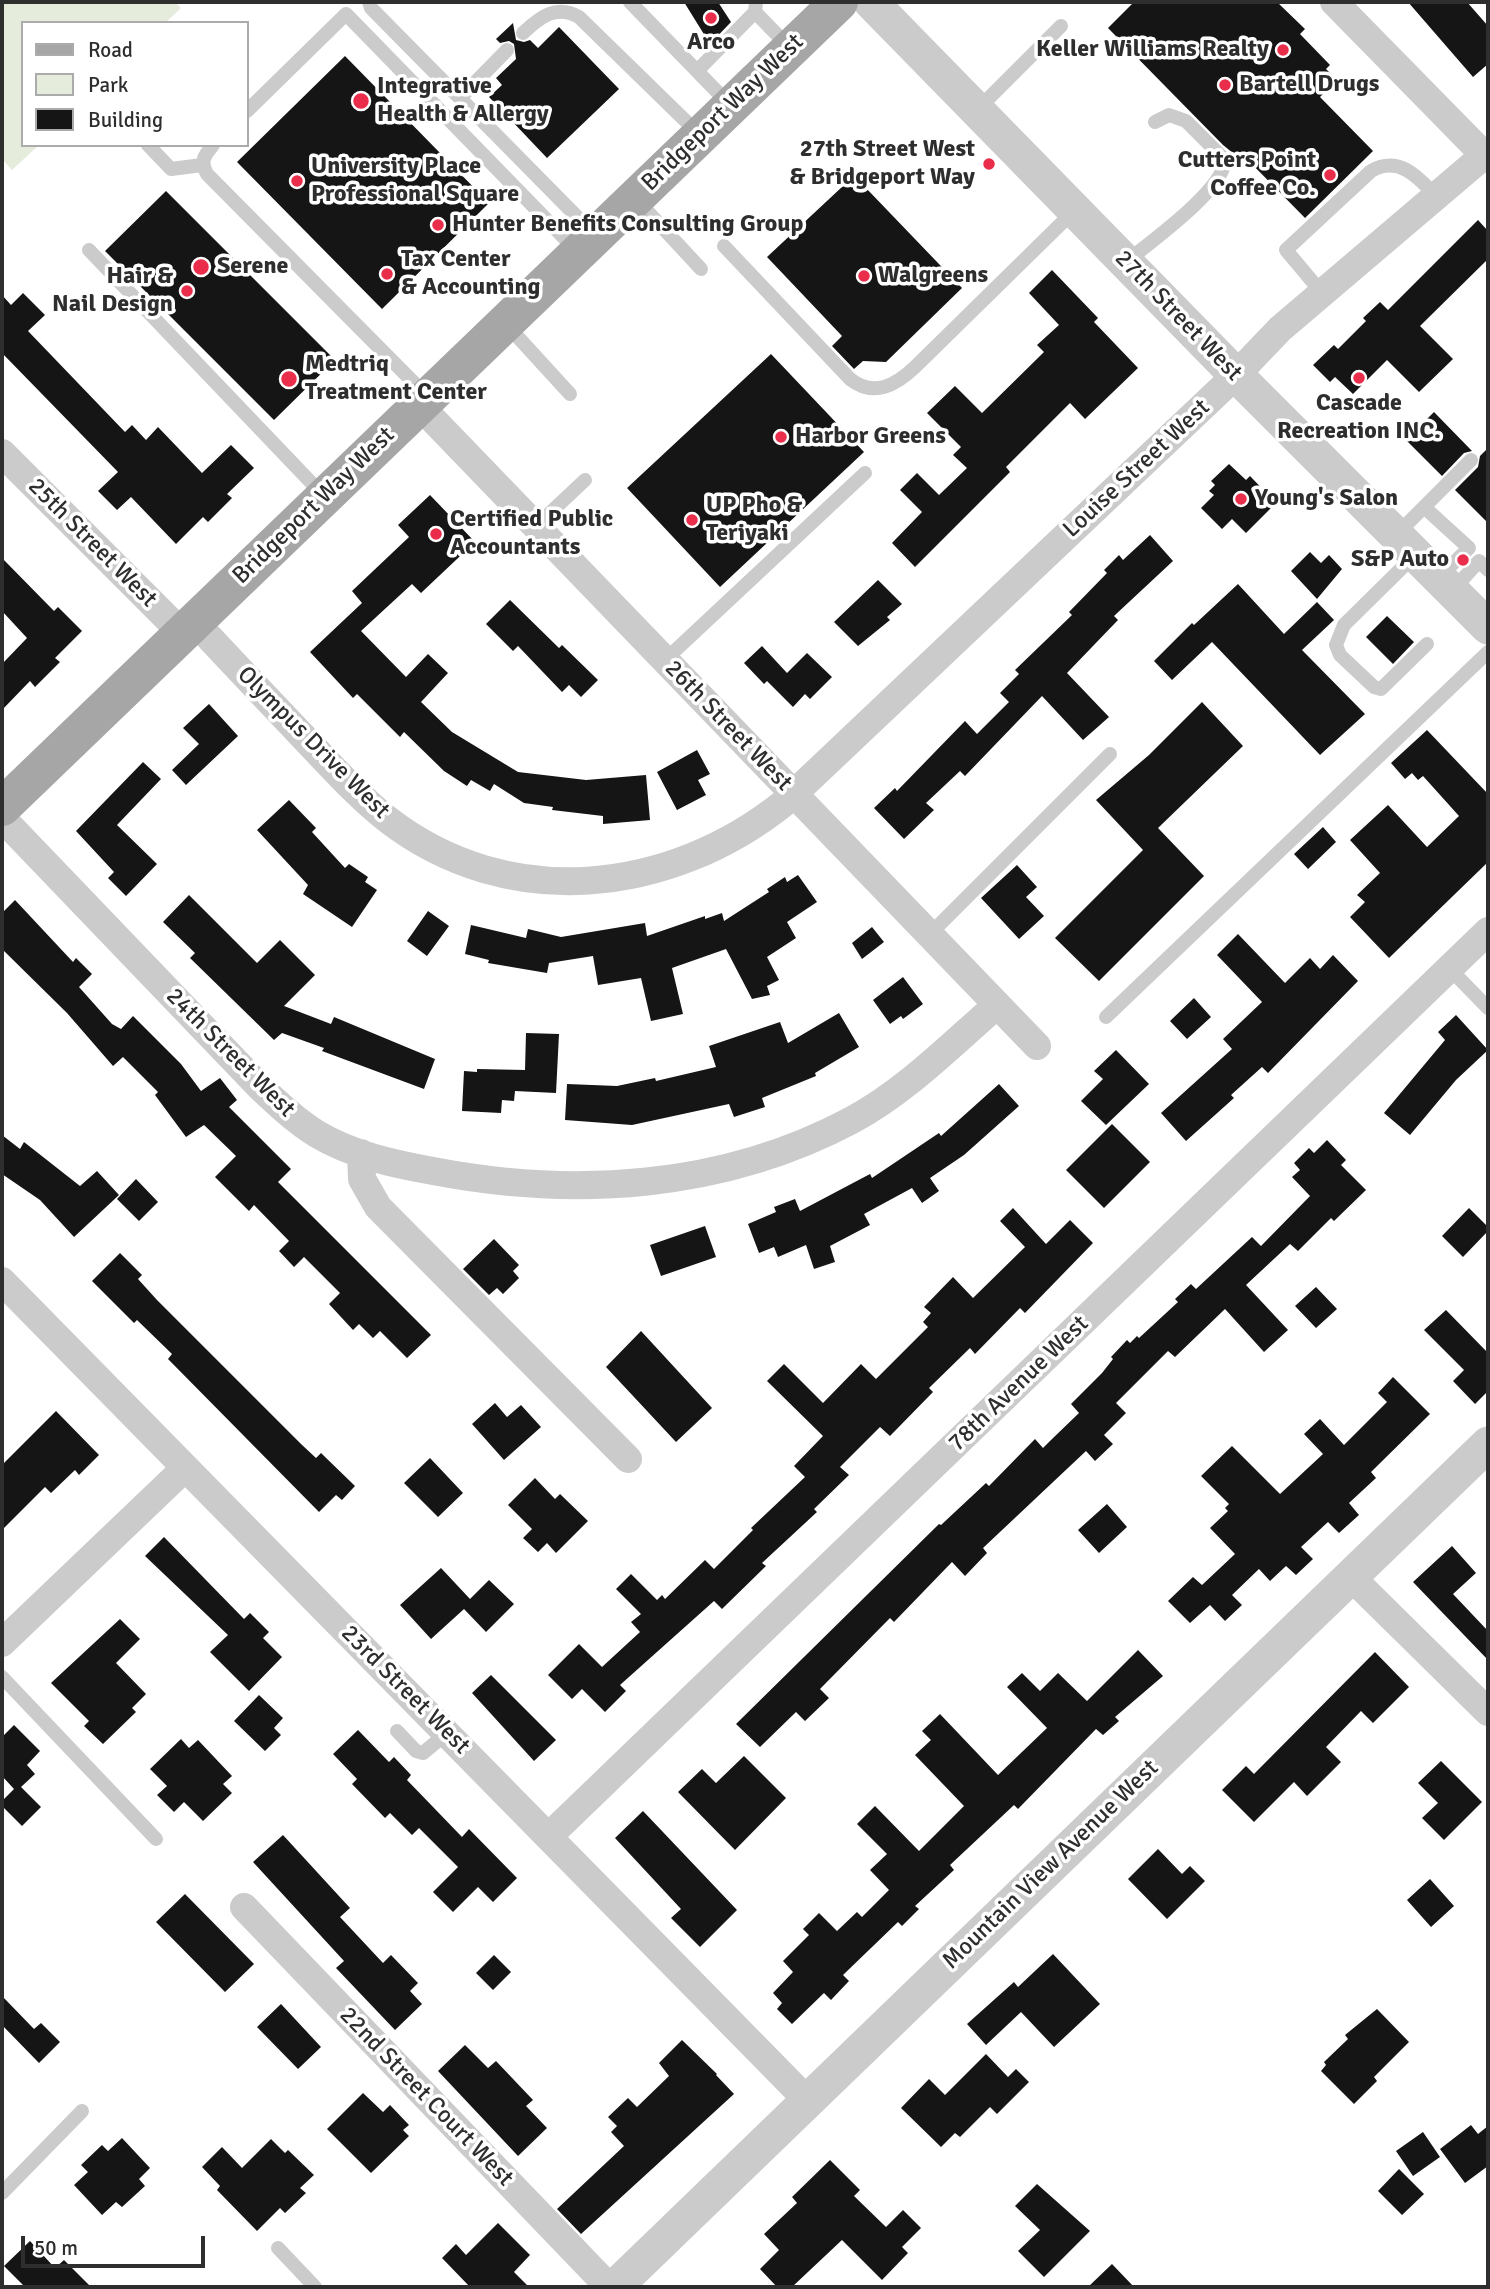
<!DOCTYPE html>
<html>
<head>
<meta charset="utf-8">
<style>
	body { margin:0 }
	#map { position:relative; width:1490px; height:2289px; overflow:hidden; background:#fff; font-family:Signika,sans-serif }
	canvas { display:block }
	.frame { position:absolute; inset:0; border:4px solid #2e2e2e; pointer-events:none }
	.legend { position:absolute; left:21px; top:21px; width:228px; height:126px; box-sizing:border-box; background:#fff; border:2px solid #ababab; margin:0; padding:9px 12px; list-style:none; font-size:21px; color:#2e2e2e }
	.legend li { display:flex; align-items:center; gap:14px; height:35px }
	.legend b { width:35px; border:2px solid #ababab }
	.scale { position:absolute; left:21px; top:2236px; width:184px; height:32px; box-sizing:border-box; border:4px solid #2e2e2e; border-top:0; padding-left:9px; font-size:21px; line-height:24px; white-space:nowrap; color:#2e2e2e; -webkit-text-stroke:5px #fff; paint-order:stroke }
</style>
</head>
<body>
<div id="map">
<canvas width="1490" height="2289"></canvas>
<div class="frame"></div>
<ul class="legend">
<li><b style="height:9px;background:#a6a6a6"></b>Road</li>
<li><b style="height:19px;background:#e6ecdc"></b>Park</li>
<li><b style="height:19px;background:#151515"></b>Building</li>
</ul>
<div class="scale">50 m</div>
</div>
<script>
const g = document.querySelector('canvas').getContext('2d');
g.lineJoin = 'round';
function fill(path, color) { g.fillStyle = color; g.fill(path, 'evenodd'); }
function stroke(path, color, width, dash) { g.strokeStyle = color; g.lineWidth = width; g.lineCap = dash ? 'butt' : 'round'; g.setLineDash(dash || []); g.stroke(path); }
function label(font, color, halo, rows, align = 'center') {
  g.font = font + ' Signika,sans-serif'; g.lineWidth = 7; g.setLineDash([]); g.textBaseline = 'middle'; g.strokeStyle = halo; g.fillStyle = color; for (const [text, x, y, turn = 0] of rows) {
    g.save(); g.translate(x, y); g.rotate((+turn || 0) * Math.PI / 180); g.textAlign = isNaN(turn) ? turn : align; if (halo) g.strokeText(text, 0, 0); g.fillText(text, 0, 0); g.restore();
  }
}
fill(new Path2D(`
	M2,2H175L181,8L165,23H23V145H39L12,170L2,159Z`), '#e6ecdc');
fill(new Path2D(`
	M684,2H718L731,22L710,44Z
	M1134,2H1277L1305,29L1300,34L1330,65L1326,69L1337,80L1320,97L1373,151L1305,218L1242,154L1239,158L1223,145L1108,28Z
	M1408,2H1467L1488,26V64L1473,77Z
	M513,23L516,40L524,42L530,40L538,48L559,27L619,89L547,158L489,97L502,85L496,78L516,59L514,44L509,41L500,43L496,39Z
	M345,56L489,203L382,309L237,162Z
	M843,186L865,187L962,288L886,362L863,361L854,369L832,346L842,336L767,257Z
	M166,191L335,360L274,420L105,251Z
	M1478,220L1488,231V259L1420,326L1453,359L1419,392L1387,360L1353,394L1335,377L1330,382L1313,365L1334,345L1338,349L1366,321L1363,318L1380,302L1388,310Z
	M1052,270L1098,318L1094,322L1138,368L1085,419L1070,403L1006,467L1010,472L915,567L892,543L922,512L900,490L917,473L939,495L967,468L953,455L961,447L927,413L955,386L982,413L1044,352L1037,345L1059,325L1029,293Z
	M23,293L45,315L28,331L125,432L132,425L146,440L158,427L202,473L231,445L254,468L227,494L232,498L208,522L203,517L176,544L131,497L117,510L98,491L118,472L2,353V295L11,305Z
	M771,354L864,452L720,587L627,488Z
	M1434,412L1472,451L1464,453L1442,476L1406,440Z
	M1488,448V523L1455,490L1478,467L1480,456Z
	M1229,464L1246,480L1250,476L1276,503L1246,533L1232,519L1222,529L1201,508L1214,495L1209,491L1215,485L1211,481Z
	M430,495L475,542L421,593L412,584L361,631L406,677L428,654L448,673L421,702L452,732L518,772L586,780L646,775L650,820L603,824V816L552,810L553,807L524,803L494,784L490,791L471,780L467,786L444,771L404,732L400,737L357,694L353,698L310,652L362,603L352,591L409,537L398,525Z
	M1150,535L1173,561L1114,616L1118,620L1067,673L1109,717L1083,740L1042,696L965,776L960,771L926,803L934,810L904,839L874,808L895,788L897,791L965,721L977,734L1009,702L1000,693L1019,674L1015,670L1072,615L1069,612L1107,573L1104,570L1119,555L1123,560Z
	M1310,552L1321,563L1329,555L1342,569L1317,599L1291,571Z
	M2,558L54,611L58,607L82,631L55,658L60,662L35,687L30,681L2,710V664L27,638L2,611Z
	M878,580L902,604L887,617L890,620L858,646L834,622Z
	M1238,584L1284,634L1317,602L1334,620L1302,650L1365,714L1320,755L1212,642L1172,680L1154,661L1192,623L1194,625Z
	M510,600L559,648L562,645L598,680L581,697L569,685L562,692L518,646L513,651L486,624Z
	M1387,616L1414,642L1393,664L1366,637Z
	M762,646L787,673L807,653L832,677L810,699L805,694L793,707L767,681L764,684L744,663Z
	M1202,702L1243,746L1158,828L1204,876L1099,981L1055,938L1143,850L1096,800L1149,755Z
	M209,704L238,736L186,785L172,770L199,744L183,728Z
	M1427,730L1488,794V862L1389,958L1350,917L1365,902L1357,895L1380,873L1350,840L1388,805L1427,847L1459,816L1423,776L1418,780L1412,773L1405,779L1391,763Z
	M697,750L710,774L698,780L706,795L677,810L657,772Z
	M143,762L161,779L117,825L157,864L126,896L108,878L114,872L76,831Z
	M289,800L316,828L312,832L345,868L349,864L368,877L365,882L377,890L352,927L303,894L308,885L257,830Z
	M1323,827L1336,842L1308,869L1294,854Z
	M1017,865L1037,887L1026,897L1044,916L1019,939L981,898Z
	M798,875L817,902L787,922L796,938L767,957L779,980L767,986L770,995L752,999L726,949L672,968L683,1014L651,1021L641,978L598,985L593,956L549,963L547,973L488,963L489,960L465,954L471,925L526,938L528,929L561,937L645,923L647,936L705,916V919L722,913L724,921L769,892L767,889L785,877L787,882Z
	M189,895L257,963L280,940L315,975L284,1006L331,1024L334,1017L435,1059L424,1089L322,1051L324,1048L282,1033L274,1040L190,958L195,953L163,922Z
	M15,900L73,962L76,958L92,974L79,987L112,1024L121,1029L133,1016L181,1064L201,1091L220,1078L237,1100L229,1107L291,1169L278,1182L431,1335L407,1358L380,1331L373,1338L359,1324L353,1330L329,1304L340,1293L304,1257L294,1267L279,1251L289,1241L254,1205L249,1211L215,1177L236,1156L204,1125L186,1137L155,1095L158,1092L123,1057L113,1066L67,1013L2,949V913Z
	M428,911L449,926L427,956L407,941Z
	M872,927L884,942L862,959L852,943Z
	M1238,934L1285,983L1310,958L1320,969L1333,955L1358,981L1268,1073L1262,1067L1231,1095L1234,1098L1186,1141L1161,1113L1232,1049L1223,1039L1262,1002L1217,955Z
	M903,977L923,1004L903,1019L901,1016L890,1024L873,1000Z
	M1194,998L1211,1017L1187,1039L1170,1021Z
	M839,1013L859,1047L815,1073L816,1076L762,1098L765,1107L734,1117L729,1104L632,1125L565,1120L567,1084L617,1086L655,1078L656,1081L716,1067L709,1046L780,1022L788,1043Z
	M1456,1015L1488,1050L1456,1080L1410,1135L1384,1113L1445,1040L1438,1032Z
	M526,1033L559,1034L556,1093L515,1091L514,1101L502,1100L501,1113L462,1111L464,1071L477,1072V1069L525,1070Z
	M1116,1050L1149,1084L1106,1125L1081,1101L1103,1079L1094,1071Z
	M999,1084L1019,1106L964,1155L930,1178L939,1191L922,1203L912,1188L864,1214L870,1225L830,1246L835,1262L814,1269L806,1245L778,1257L774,1247L759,1253L748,1224L776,1212L774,1207L795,1199L800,1211L870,1174L872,1178L939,1133L941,1136Z
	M1112,1124L1150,1162L1104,1208L1066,1170Z
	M2,1135L20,1149L24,1142L80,1186L97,1171L119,1195L74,1237L40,1200L2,1174Z
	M1327,1140L1346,1160L1341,1165L1366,1190L1334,1221L1331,1218L1298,1251L1290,1244L1246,1285L1288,1330L1264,1352L1225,1309L1175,1357L1168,1351L1116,1403L1126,1413L1104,1435L1113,1444L1095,1461L1086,1451L983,1548L987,1553L965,1576L952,1562L894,1622L890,1618L820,1689L829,1698L805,1721L796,1712L760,1747L736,1724L939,1524L941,1525L986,1483L989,1486L1035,1439L1043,1448L1051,1440L1079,1413L1071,1404L1102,1373L1113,1359L1111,1357L1127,1340L1130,1343L1137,1336L1139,1338L1178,1302L1175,1299L1191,1284L1196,1289L1252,1237L1261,1246L1310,1196L1292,1177L1300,1170L1294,1163L1309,1148L1314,1153Z
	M136,1179L158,1202L139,1221L117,1199Z
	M1013,1208L1046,1244L1070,1220L1093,1243L1025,1313L1020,1308L975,1354L970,1348L929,1388L933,1392L890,1436L880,1427L840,1467L849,1475L814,1509L817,1512L762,1563L766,1566L722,1609L714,1601L620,1685L626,1691L605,1712L582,1689L572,1699L548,1675L579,1644L602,1667L640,1632L631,1622L641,1614L616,1589L631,1574L657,1600L662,1595L665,1599L705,1560L714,1569L753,1530L751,1528L805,1477L794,1466L823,1436L767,1381L784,1364L823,1403L861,1364L876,1379L928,1327L923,1322L931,1313L924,1307L953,1277L973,1298L1025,1247L1000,1221Z
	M1469,1208L1488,1227V1231L1463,1257L1442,1236Z
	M705,1226L716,1257L661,1276L650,1245Z
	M494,1239L519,1265L513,1271L519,1278L503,1294L497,1288L489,1295L463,1269Z
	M120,1253L142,1275L138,1279L157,1300L301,1444L316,1458L321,1453L355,1486L342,1500L336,1495L319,1512L168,1359L172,1354L137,1320L134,1323L92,1281Z
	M1316,1287L1337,1309L1316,1328L1295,1306Z
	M1446,1310L1488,1353V1391L1475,1404L1453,1381L1464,1370L1424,1330Z
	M641,1331L712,1408L676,1442L606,1367Z
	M1393,1377L1430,1414L1371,1472L1376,1478L1349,1503L1359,1515L1339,1533L1328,1522L1301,1547L1313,1559L1296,1575L1286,1566L1270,1581L1259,1569L1232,1595L1242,1605L1225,1621L1210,1605L1190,1623L1168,1601L1193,1577L1202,1585L1235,1554L1210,1528L1228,1511L1225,1508L1229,1504L1201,1476L1232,1446L1280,1494L1323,1454L1304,1434L1320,1419L1344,1445L1387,1402L1378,1393Z
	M495,1403L507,1417L521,1405L541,1427L504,1460L472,1424Z
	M56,1411L99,1455L79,1475L75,1470L51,1493L45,1487L2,1530V1465Z
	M430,1458L463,1493L438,1517L404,1483Z
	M535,1478L555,1499L560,1494L588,1521L556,1553L547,1543L538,1552L523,1538L532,1529L508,1505Z
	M1107,1504L1127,1527L1099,1553L1078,1530Z
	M164,1537L244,1619L250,1613L269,1632L263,1638L282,1657L249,1691L210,1652L228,1635L145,1556Z
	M1452,1546L1476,1573L1453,1594L1488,1631V1660L1413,1582Z
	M441,1568L470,1599L489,1580L514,1604L486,1632L464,1609L431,1639L400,1605Z
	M120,1619L140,1639L116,1663L146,1694L132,1708L136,1712L103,1744L84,1726L89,1721L51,1683Z
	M1138,1650L1163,1676L1115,1717L1119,1721L1103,1735L1096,1729L1018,1809L1014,1805L950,1865L954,1870L915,1906L919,1909L902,1926L898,1922L843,1975L849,1981L831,2000L824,1993L792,2024L777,2009L782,2003L773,1993L793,1972L783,1961L809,1935L803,1929L819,1913L837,1931L857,1912L862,1917L889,1890L870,1870L887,1854L857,1824L875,1806L919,1851L964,1806L915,1755L931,1740L922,1731L940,1714L998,1775L1047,1728L1007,1687L1022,1673L1040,1691L1058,1673L1087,1701Z
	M1375,1652L1409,1687L1373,1723L1361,1711L1326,1747L1341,1762L1307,1796L1294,1782L1254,1822L1222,1790L1246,1766L1254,1774Z
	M491,1675L556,1740L534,1761L472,1693Z
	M259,1695L283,1718L274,1728L281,1735L265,1751L234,1721Z
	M14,1725L40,1751L27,1765L35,1774L21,1787L41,1807L22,1826L2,1806V1801L14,1789L2,1776V1737Z
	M358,1730L389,1762L394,1757L411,1775L407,1780L462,1837L469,1829L517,1878L493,1902L478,1887L453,1912L433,1892L458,1867L419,1828L412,1835L390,1813L385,1818L352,1784L357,1779L333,1754Z
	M181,1739L189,1748L198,1740L232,1776L223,1784L232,1793L203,1821L184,1802L174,1812L157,1795L167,1786L150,1769Z
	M744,1756L786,1798L735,1850L678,1792L702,1769L716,1783Z
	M1441,1761L1482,1802L1444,1840L1422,1818L1438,1803L1418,1783Z
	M643,1811L737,1910L700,1947L671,1918L681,1909L615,1838Z
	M283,1835L350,1908L340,1917L383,1963L391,1955L418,1983L410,1991L422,2004L395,2030L336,1968L344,1961L253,1862Z
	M1158,1849L1182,1874L1190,1866L1205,1881L1167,1919L1128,1879Z
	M1430,1879L1454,1906L1431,1927L1407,1900Z
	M185,1894L254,1964L225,1992L156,1922Z
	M1053,1954L1100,2004L1054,2047L1021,2012L986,2045L967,2024L1014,1982L1018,1987Z
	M494,1955L511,1972L493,1990L476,1973Z
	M2,1996L34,2029L41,2023L60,2042L39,2063L2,2025Z
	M281,2004L321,2047L298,2069L257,2027Z
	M1377,2009L1409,2042L1374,2077L1377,2081L1354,2104L1321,2071L1326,2065L1324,2062L1348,2039L1345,2035Z
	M682,2040L717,2074L716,2075L734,2094L581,2234L557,2209L624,2146L611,2132L617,2126L608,2117L628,2098L637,2107L669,2076L659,2063Z
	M465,2045L488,2068L496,2061L533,2100L526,2106L547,2128L518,2156L438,2071Z
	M986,2054L1008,2077L1016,2069L1029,2082L997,2114L990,2107L960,2137L955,2133L941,2147L901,2108L929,2079L945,2095Z
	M363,2093L383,2112L390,2105L409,2125L403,2130L409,2136L371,2173L327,2129Z
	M1471,2125L1478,2134L1488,2126V2166L1465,2183L1440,2149Z
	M1423,2132L1440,2157L1413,2176L1396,2151Z
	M122,2138L150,2168L139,2179L145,2186L122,2207L116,2202L102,2215L74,2185L88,2172L81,2165L102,2145L108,2151Z
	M271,2139L285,2153L288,2150L314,2175L300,2188L306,2193L285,2213L280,2208L257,2231L217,2190L220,2186L202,2167L222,2147L242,2168Z
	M830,2160L860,2190L854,2196L886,2227L903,2210L921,2228L902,2247L908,2253L882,2280L842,2240L792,2287H777L760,2269L779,2250L764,2234L797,2203L792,2197Z
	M1399,2169L1424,2194L1402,2215L1378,2191Z
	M1037,2184L1090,2231L1044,2277L1018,2251L1040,2230L1015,2206Z
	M498,2223L530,2255L514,2272L529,2287H470L442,2258L456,2244L466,2255Z
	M30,2241L55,2268L64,2260L91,2287H25L4,2266Z
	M1112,2264L1134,2287H1088Z`), '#151515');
stroke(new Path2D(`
	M369,2L371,8L594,234
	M630,2L729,104
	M756,2L755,12L789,47
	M523,33C540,17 556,4 579,17L699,134
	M697,71L755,12
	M461,97L507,50
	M977,110L1061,26
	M247,111L346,14L578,252
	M148,145L171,169L202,165
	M213,145C204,156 200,161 207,174L427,396
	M636,199L701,269
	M724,246L850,379C874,398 896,385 915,367L1074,211
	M89,250L323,495
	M1126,262C1149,243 1224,190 1225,160L1186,121L1169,115L1155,122
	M1322,293L1286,250L1371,171C1399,155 1418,177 1436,196
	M505,323L570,394
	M1424,507L1469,548L1439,577
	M536,526L585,480
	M1396,535L1471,460
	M1415,555L1344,625L1336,645L1340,655L1374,687L1381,689L1427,644
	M1452,591L1479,561L1488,570
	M665,660L865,473
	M929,935L1110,754
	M1449,968L1488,1008
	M1106,1017L1488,652
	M2,1677L156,1839
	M397,1731L416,1751L423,1753L447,1733
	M2,2193L82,2111
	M278,2248L315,2287`), '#cbcbcb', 14);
stroke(new Path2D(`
	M1334,2L1488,159
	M419,405L1037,1046
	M2,453L182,633
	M194,621C233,663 272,704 311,745C335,770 359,797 387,819C508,913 670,895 785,802L1236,375L1280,329L1488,152
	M2,818L260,1087C278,1104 296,1121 317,1134C352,1155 394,1164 433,1171C574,1198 723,1189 852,1120C906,1091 951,1045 997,1005
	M361,1153L362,1179L378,1207L628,1459
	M2,1281L807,2100
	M1351,1577L1488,1712
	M2,1643L184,1469
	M549,1836L1488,931
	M244,1907L609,2287`), '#cbcbcb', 28);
stroke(new Path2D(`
	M871,2L1236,375L1488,627
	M615,2287L1488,1444`), '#cbcbcb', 35);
stroke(new Path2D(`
	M2,807L839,2`), '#a6a6a6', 38);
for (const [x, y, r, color] of [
	[711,18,7,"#e92d4a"],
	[1283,50,7,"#e92d4a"],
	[1225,85,7,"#e92d4a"],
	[361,101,9,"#e92d4a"],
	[989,164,7,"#e92d4a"],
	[1330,175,7,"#e92d4a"],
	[297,181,7,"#e92d4a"],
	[438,225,7,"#e92d4a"],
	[201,267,9,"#e92d4a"],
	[387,274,7,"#e92d4a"],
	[864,276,7,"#e92d4a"],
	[187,291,7,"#e92d4a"],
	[1359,378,7,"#e92d4a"],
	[289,379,9,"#e92d4a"],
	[781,437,7,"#e92d4a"],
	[1241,499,7,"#e92d4a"],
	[692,520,7,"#e92d4a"],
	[436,534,7,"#e92d4a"],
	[1463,560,7,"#e92d4a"]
]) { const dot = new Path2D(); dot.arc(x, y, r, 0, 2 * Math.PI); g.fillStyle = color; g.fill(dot); stroke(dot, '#fff', 2.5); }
label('bold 24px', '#2e2e2e', '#fff', [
	["Arco",711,43,"center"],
	["Keller Williams Realty",1269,50,"right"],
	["Bartell Drugs",1239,85],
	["Integrative",377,87],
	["Health & Allergy",377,115],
	["27th Street West",975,150,"right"],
	["& Bridgeport Way",975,178,"right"],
	["Cutters Point",1316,161,"right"],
	["Coffee Co.",1316,189,"right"],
	["University Place",311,167],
	["Professional Square",311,195],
	["Hunter Benefits Consulting Group",452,225],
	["Tax Center",401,260],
	["& Accounting",401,288],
	["Serene",217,267],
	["Walgreens",878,276],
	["Hair &",173,277,"right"],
	["Nail Design",173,305,"right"],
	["Medtriq",305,365],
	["Treatment Center",305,393],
	["Cascade",1359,404,"center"],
	["Recreation INC.",1359,432,"center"],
	["Harbor Greens",795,437],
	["Young's Salon",1255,499],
	["UP Pho &",706,506],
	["Teriyaki",706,534],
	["Certified Public",450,520],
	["Accountants",450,548],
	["S&P Auto",1449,560,"right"]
], 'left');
label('24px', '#2e2e2e', '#fff', [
	["Bridgeport Way West",723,113,-44],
	["27th Street West",1178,316,46],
	["Louise Street West",1137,469,-43],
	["Bridgeport Way West",314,506,-44],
	["25th Street West",92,543,45],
	["26th Street West",728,726,46],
	["Olympus Drive West",313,743,45],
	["24th Street West",230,1053,45],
	["78th Avenue West",1019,1384,-44],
	["23rd Street West",405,1690,45],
	["Mountain View Avenue West",1051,1865,-44],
	["22nd Street Court West",426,2097,46]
]);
</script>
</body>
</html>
